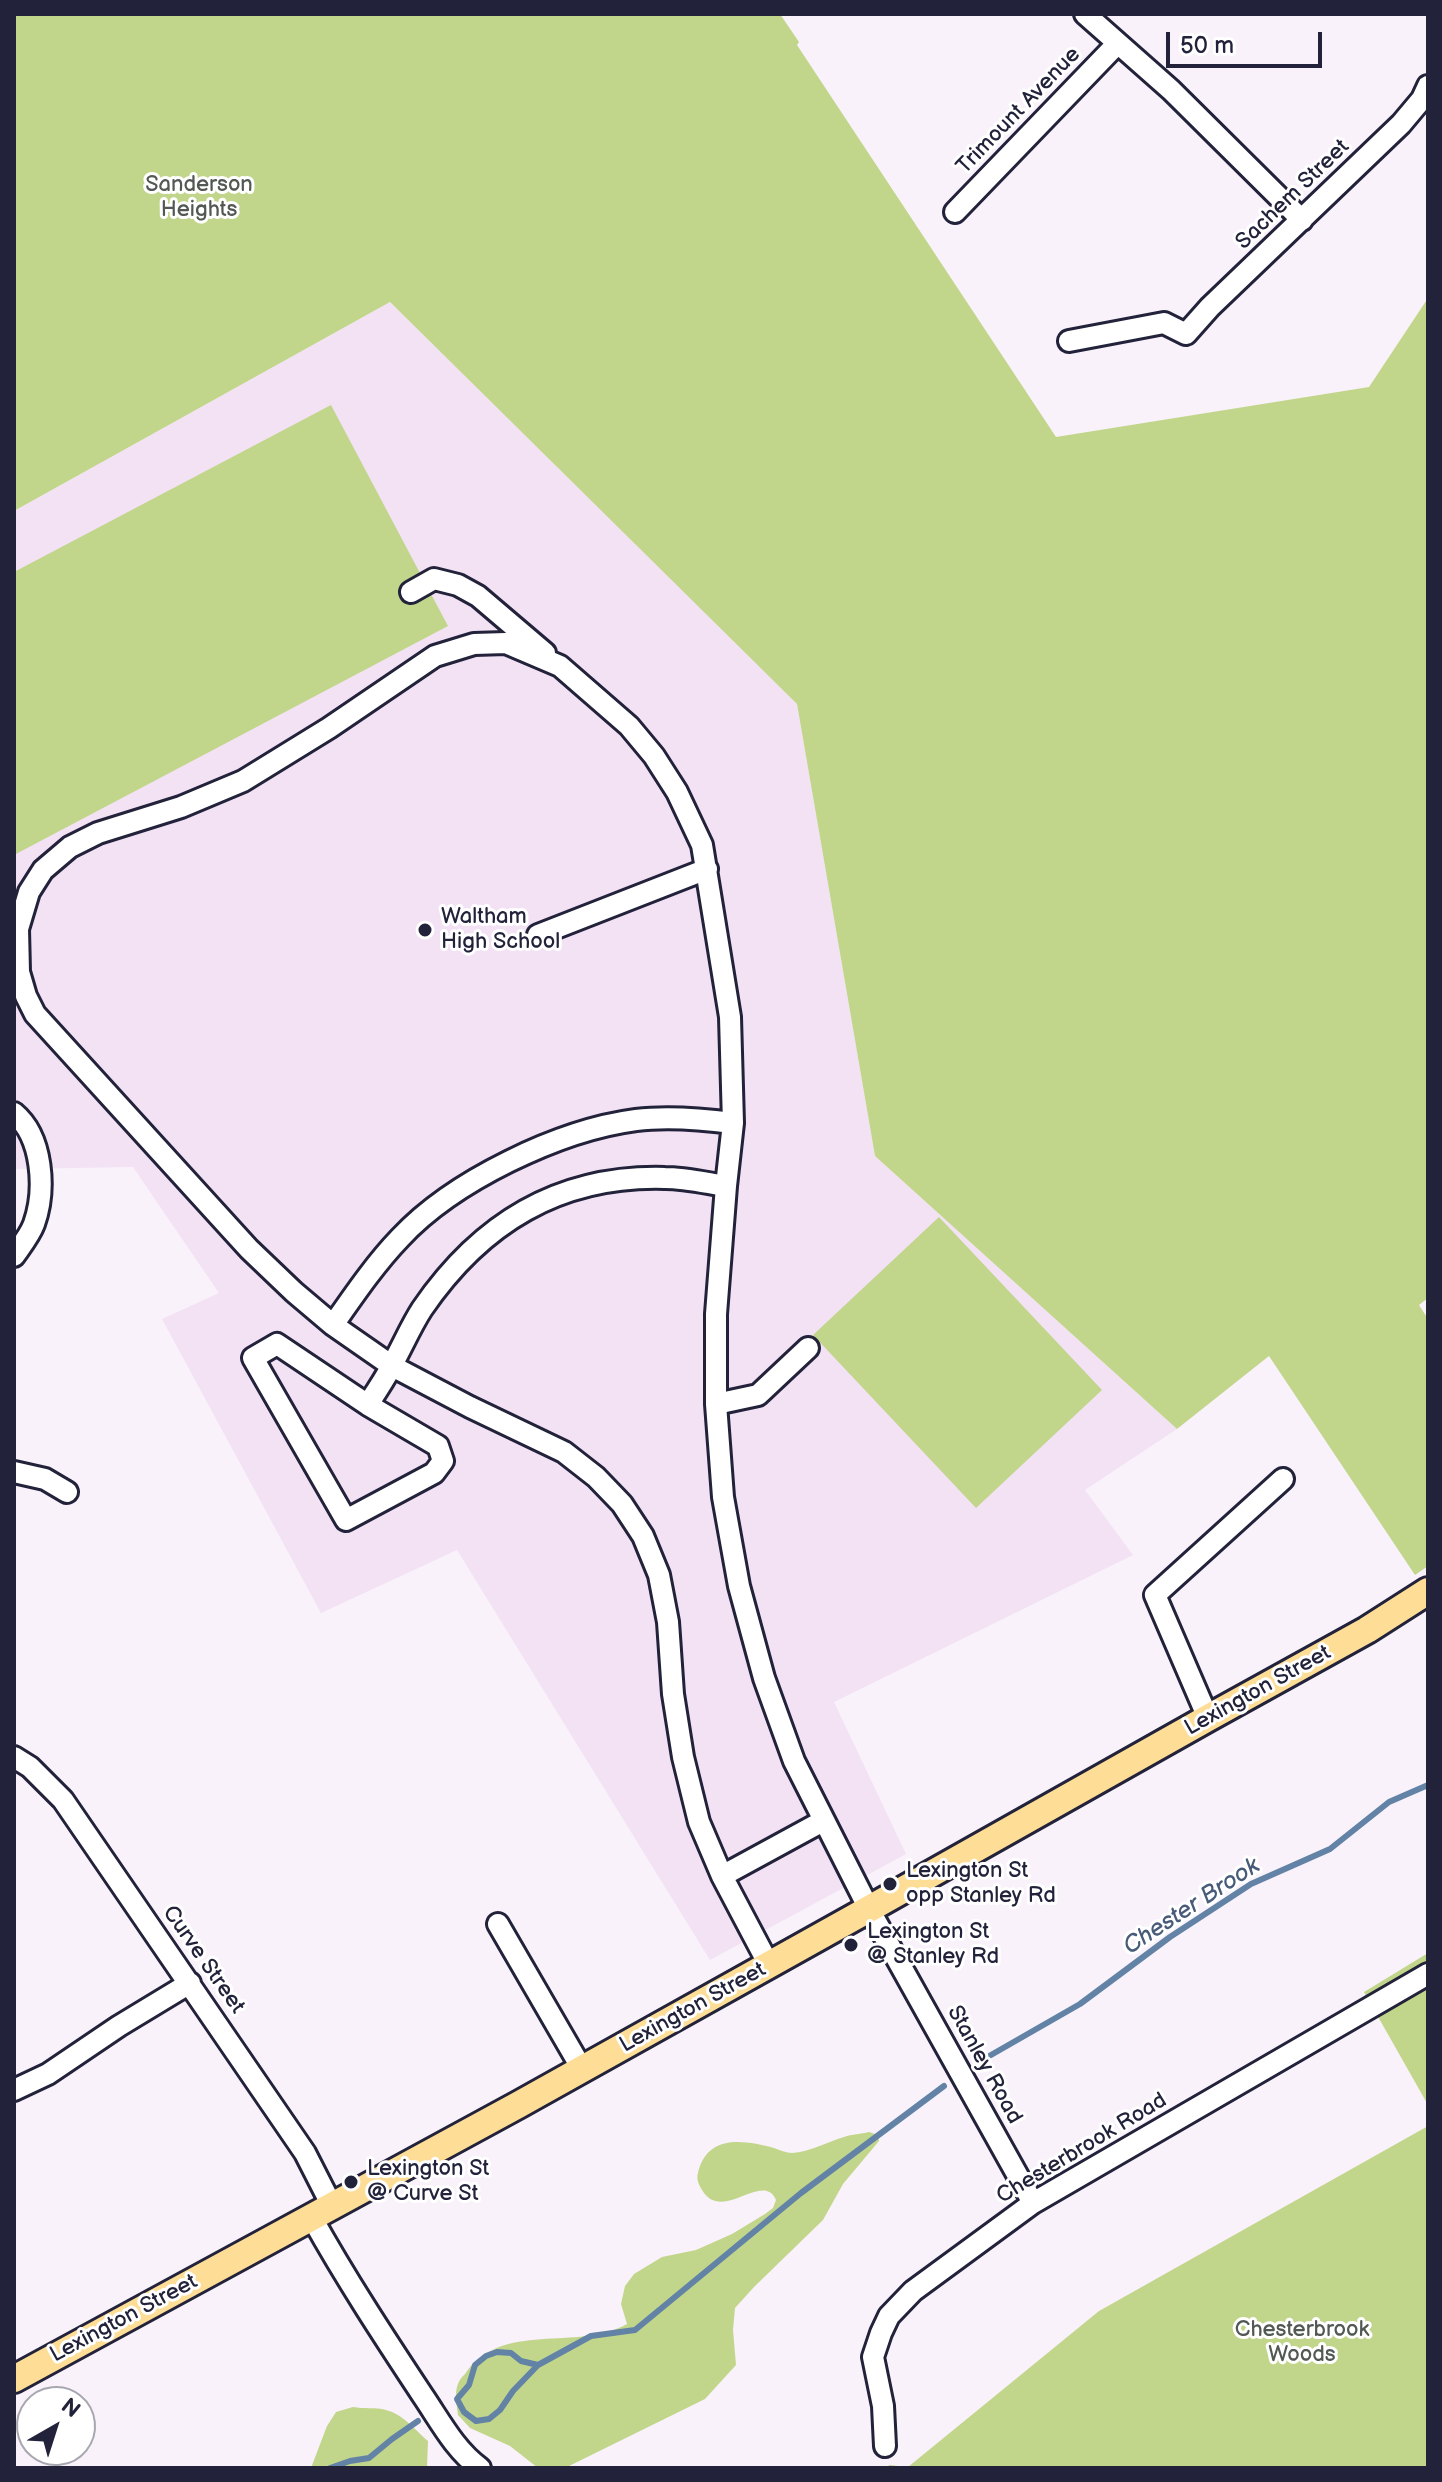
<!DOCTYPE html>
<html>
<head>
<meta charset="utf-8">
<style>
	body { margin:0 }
	#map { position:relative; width:1442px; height:2482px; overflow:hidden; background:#f9f2fa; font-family:"Balsamiq Sans",sans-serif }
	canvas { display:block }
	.frame { position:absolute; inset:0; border:16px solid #22223b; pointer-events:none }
	.north { position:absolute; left:16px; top:2386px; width:80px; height:80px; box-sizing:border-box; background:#fff; border:2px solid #a7a7b1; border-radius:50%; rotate:39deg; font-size:22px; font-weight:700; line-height:32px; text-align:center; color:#22223b }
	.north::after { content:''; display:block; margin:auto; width:28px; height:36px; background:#22223b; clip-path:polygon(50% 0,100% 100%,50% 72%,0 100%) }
	.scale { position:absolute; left:1166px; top:32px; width:156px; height:36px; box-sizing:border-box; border:4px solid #22223b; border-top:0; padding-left:10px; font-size:24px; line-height:28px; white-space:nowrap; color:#22223b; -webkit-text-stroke:6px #fff; paint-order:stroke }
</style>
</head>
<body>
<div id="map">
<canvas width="1442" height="2482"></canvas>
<div class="frame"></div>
<div class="north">N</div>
<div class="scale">50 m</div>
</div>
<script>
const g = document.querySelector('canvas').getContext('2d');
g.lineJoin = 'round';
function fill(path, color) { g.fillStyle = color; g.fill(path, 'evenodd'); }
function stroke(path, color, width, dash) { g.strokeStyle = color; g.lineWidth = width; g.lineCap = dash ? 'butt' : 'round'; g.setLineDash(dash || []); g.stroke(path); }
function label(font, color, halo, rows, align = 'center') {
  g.font = font + ' "Balsamiq Sans",sans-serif'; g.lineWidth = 6; g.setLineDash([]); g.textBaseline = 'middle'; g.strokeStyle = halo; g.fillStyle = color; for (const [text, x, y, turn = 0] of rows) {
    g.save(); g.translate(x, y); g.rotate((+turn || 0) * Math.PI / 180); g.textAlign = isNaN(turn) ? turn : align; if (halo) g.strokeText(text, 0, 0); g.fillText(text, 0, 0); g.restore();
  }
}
fill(new Path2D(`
	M390,302L797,704L875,1156L1177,1429L1085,1490L1133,1555L834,1702L906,1854L710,1960L457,1550L321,1613L162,1319L219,1293L133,1167L14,1169V511Z`), '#f2e2f4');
fill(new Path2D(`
	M14,14H780L799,42L797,45L1056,437L1369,387L1428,298V1298L1419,1305L1428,1319V1566L1415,1575L1269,1356L1177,1429L875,1156L797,704L390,302L14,511Z
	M331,405L448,626L14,855V572Z
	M939,1217L1102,1390L976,1508L813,1335Z
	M1428,1953V2105L1364,1992Z
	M1428,2126V2468H887L889,2465L908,2467L1099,2311Z
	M869,2132L878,2135L879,2141L843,2184L823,2220L754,2287L735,2308L733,2330L736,2365L705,2399L565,2468H538L510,2446L470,2428L458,2415C457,2406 454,2393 458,2384C459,2380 462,2377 465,2374C501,2320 577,2352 627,2324L621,2304L625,2286L634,2274L662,2257L696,2250L732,2234L765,2214L773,2208L776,2200C763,2170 722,2224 702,2190C699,2185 696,2179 698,2173C707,2134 744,2140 774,2148C780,2150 786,2153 792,2153C810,2152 827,2142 844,2137C852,2134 861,2134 869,2132Z
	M353,2407C363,2409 376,2407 386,2410C403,2414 415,2430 428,2441L427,2468H311L327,2426L336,2412Z`), '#c2d68b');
stroke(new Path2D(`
	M977,2063L1080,2004L1170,1937L1251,1884L1330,1849L1389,1802L1428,1785
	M538,2365L521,2361L511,2353L497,2352L486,2356L475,2365L469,2385L457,2399L464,2412L476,2421L489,2419L500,2410L513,2391L538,2365L591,2336L635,2330L801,2193L944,2086
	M330,2468L350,2461L369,2458L392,2439L418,2421`), '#6383a6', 6);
const minor = new Path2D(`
	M1085,14L1171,90L1302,220
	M955,212L1117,44
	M1069,341L1164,323L1186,334L1210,307L1401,124L1422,99L1428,86
	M411,592L434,579L458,585L478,596L545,653
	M538,935L707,869
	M14,1113C43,1137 46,1190 34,1224C30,1235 21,1246 14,1256
	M333,1325C354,1295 375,1264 400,1238C453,1181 559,1130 636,1120C668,1116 702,1119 733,1123
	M716,1404L758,1395L808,1348
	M368,1405L438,1446L443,1461L434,1473L346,1520L253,1358L277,1344L368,1405C376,1391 386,1378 393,1363C403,1345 411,1326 422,1309C481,1223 559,1175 665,1178C685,1178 706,1183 726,1186
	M14,1472L45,1479L67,1492
	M1208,1718L1155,1595L1283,1479
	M14,1757L30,1767L63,1800L305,2153L332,2206
	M722,1876L823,1821
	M498,1924L582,2069
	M769,1965L722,1876L699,1822L683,1757L673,1694L668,1622L659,1575L643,1536L622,1504L596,1477L564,1452L470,1407L392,1366L333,1325L294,1292L249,1249L35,1014L26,996L19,972L18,929L29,892L43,870L70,847L98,833L181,807L243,781L329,728L435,656L474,644L506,643L560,666L629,726L654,756L677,792L702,845L730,1017L733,1123L726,1186L716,1314V1404L723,1497L739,1586L764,1678L794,1761L869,1909L1033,2203
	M14,2090L48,2074L119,2026L190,1983
	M312,2218C346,2279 384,2337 423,2396C440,2421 455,2450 480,2468
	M885,2446L883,2406L873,2357L881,2333L889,2316L913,2291L1033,2203L1428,1974`);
const major = new Path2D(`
	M14,2379L518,2105L869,1909L1208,1718L1367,1630L1428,1591`);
stroke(minor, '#22223b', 26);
stroke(major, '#22223b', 32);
stroke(minor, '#fff', 20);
stroke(major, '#fedd96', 26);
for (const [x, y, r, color] of [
	[425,930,8,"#22223b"],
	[890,1884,8,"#22223b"],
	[851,1945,8,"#22223b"],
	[351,2182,8,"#22223b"]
]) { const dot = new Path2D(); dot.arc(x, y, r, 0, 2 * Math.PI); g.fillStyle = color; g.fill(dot); stroke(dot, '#fff', 3); }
label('22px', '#22223b', '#fff', [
	["Trimount Avenue",1019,111,-46],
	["Sachem Street",1293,195,-44],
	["Lexington Street",1258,1691,-29],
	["Curve Street",203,1960,55],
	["Lexington Street",693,2008,-29],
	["Stanley Road",984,2065,61],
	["Chesterbrook Road",1082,2149,-31],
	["Lexington Street",124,2319,-28]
]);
label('22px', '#525853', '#fff', [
	["Sanderson",199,185],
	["Heights",199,210],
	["Chesterbrook",1302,2330],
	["Woods",1302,2355]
]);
label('22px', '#22223b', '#fff', [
	["Waltham",441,917],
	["High School",441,942],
	["Lexington St",906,1871],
	["opp Stanley Rd",906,1896],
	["Lexington St",867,1932],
	["@ Stanley Rd",867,1957],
	["Lexington St",367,2169],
	["@ Curve St",367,2194]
], 'left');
label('italic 24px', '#485b79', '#fff', [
	["Chester Brook",1192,1907,-33]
]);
</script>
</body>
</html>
